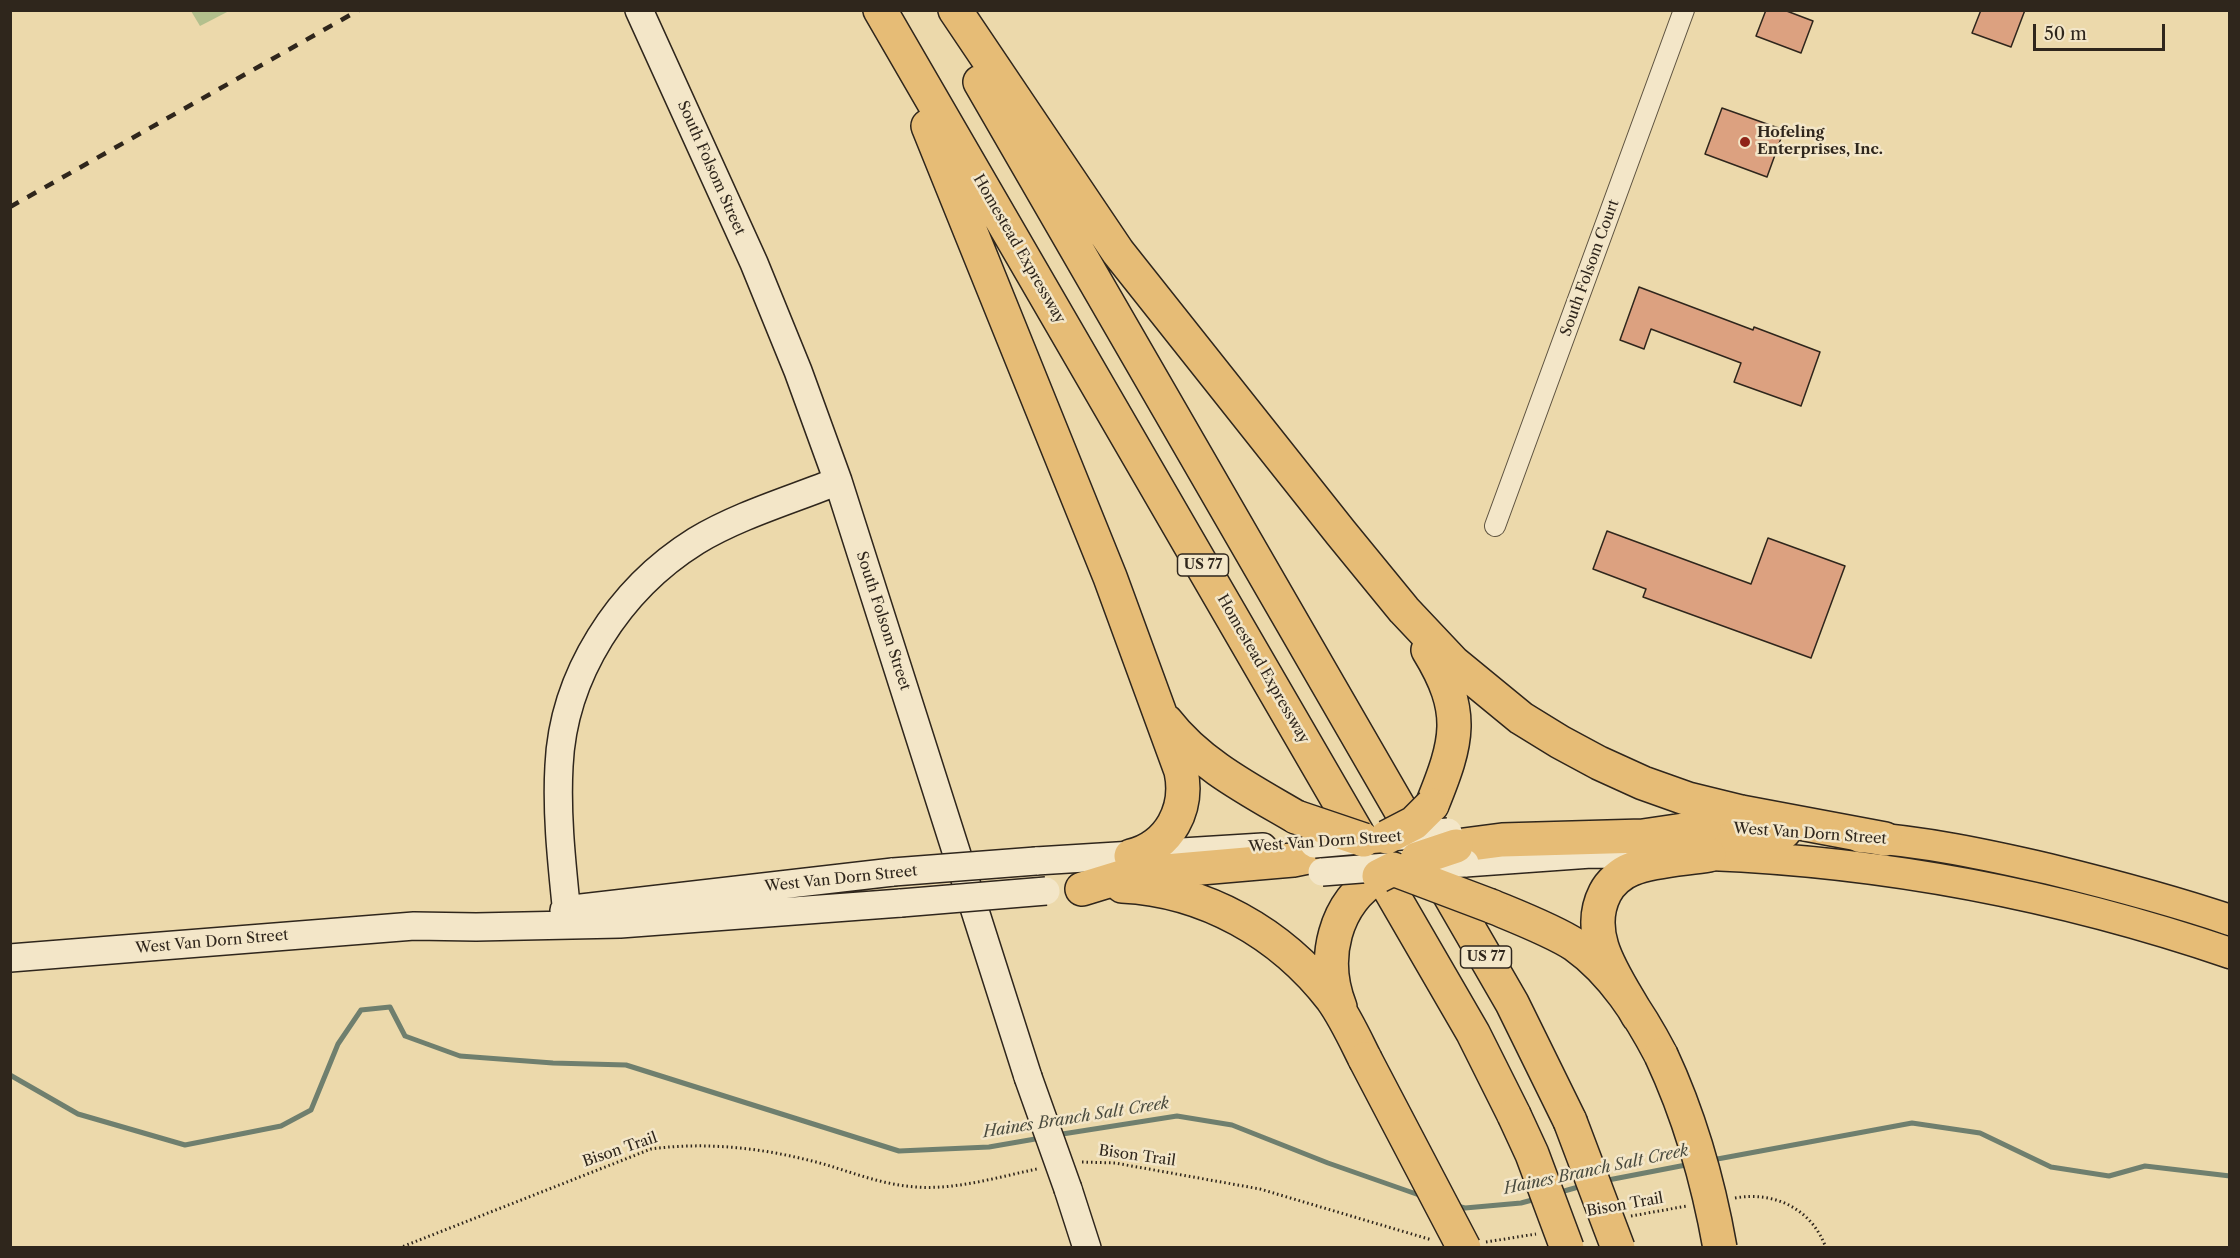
<!DOCTYPE html>
<html>
<head>
<meta charset="utf-8">
<style>
	body { margin:0 }
	#map { position:relative; width:2240px; height:1258px; overflow:hidden; background:#ecd9ab; font-family:"Libre Caslon Text",serif }
	canvas { display:block }
	.frame { position:absolute; inset:0; border:12px solid #2f261c; pointer-events:none }
	.scale { position:absolute; left:2033px; top:24px; width:132px; height:27px; box-sizing:border-box; border:3px solid #2f261c; border-top:0; padding-left:8px; font-size:18px; line-height:21px; white-space:nowrap; color:#2f261c; -webkit-text-stroke:4px #f3e6c8; paint-order:stroke }
</style>
</head>
<body>
<div id="map">
<canvas width="2240" height="1258"></canvas>
<div class="frame"></div>
<div class="scale">50 m</div>
</div>
<script>
const g = document.querySelector('canvas').getContext('2d');
g.lineJoin = 'round';
function fill(path, color) { g.fillStyle = color; g.fill(path, 'evenodd'); }
function stroke(path, color, width, dash) { g.strokeStyle = color; g.lineWidth = width; g.lineCap = dash ? 'butt' : 'round'; g.setLineDash(dash || []); g.stroke(path); }
function label(font, color, halo, rows, align = 'center') {
  g.font = font + ' "Libre Caslon Text",serif'; g.lineWidth = 5; g.setLineDash([]); g.textBaseline = 'middle'; g.strokeStyle = halo; g.fillStyle = color; for (const [text, x, y, turn = 0] of rows) {
    g.save(); g.translate(x, y); g.rotate((+turn || 0) * Math.PI / 180); g.textAlign = isNaN(turn) ? turn : align; if (halo) g.strokeText(text, 0, 0); g.fillText(text, 0, 0); g.restore();
  }
}
fill(new Path2D(`
	M191,11H229L200,26Z`), '#b3c08d');
stroke(new Path2D(`
	M10,1075L78,1114L185,1145L281,1126L311,1110L338,1044L361,1010L390,1007L405,1036L460,1056L553,1063L626,1065L899,1151L989,1147L1041,1138
	M1056,1135L1177,1116L1232,1125L1328,1163L1422,1196
	M1712,1160L1912,1123L1980,1133L2051,1167L2109,1176L2145,1166L2230,1176
	M1603,1181L1691,1164
	M1557,1193L1582,1186
	M1457,1206L1465,1208L1521,1203L1536,1199`), '#6f7f6e', 5);
const building = new Path2D(`
	M1766,10H1784L1813,21L1801,53L1756,36Z
	M1981,10H2025L2011,47L1972,33Z
	M1722,108L1784,130L1767,177L1705,154Z
	M1639,287L1753,330L1754,327L1820,352L1801,406L1734,382L1741,363L1651,329L1644,349L1620,340Z
	M1607,531L1751,584L1768,538L1845,566L1811,658L1643,597L1646,589L1593,569Z`);
fill(building, '#dca180');
stroke(building, '#2f261c', 1.5);
const street = new Path2D(`
	M1495,526L1684,10`);
const secondary = new Path2D(`
	M639,10L754,263L798,371L838,481L1028,1077
	M1036,861L1263,847
	M1465,863L1591,854L1662,855
	M564,910L893,872
	M568,925C563,873 556,819 559,766C563,675 619,589 696,541C739,515 791,500 838,481
	M10,958L414,926L476,927L620,924L901,903
	M1068,1189L1087,1248`);
const primary = new Path2D(`
	M1704,827L1785,833
	M1860,837C1923,841 1988,855 2049,869C2110,884 2171,900 2230,920
	M1709,855C1887,862 2062,896 2230,953`);
const highway = new Path2D(`
	M880,10L1473,1033L1514,1115
	M955,10L1118,252L1341,533L1404,610L1454,663L1521,718L1560,742L1599,763L1643,783L1688,799L1741,812L1885,839
	M980,82L1512,1003L1570,1121
	M928,126L1110,577L1181,771C1189,809 1170,846 1131,856
	M1428,650C1466,712 1458,741 1432,805
	M1166,721C1199,764 1250,790 1296,817
	M1456,846L1502,840L1643,836L1704,827
	M1122,886C1205,890 1281,933 1332,999C1345,1017 1355,1039 1365,1059
	M1082,889L1131,874L1293,860L1337,851
	M1491,906C1515,916 1554,931 1575,945C1613,972 1640,1015 1661,1055
	M1340,1007C1321,959 1334,903 1379,876
	M1638,1016C1617,978 1583,936 1605,893C1610,883 1621,873 1632,869C1654,860 1686,859 1709,855`);
stroke(street, '#5e5340', 22);
stroke(secondary, '#2f261c', 30);
stroke(primary, '#2f261c', 33);
stroke(highway, '#2f261c', 36);
stroke(new Path2D(`
	M1082,1162L1115,1163L1260,1189L1432,1240
	M1735,1198C1775,1191 1812,1209 1826,1248
	M1631,1216L1687,1206
	M1486,1242L1536,1234
	M10,1247L12,1248
	M399,1248L651,1149C710,1141 770,1149 827,1165C856,1174 885,1185 916,1187C956,1190 998,1177 1037,1169`), '#2f261c', 3, [1.5, 3]);
stroke(street, '#f3e6c8', 20);
stroke(secondary, '#f3e6c8', 27);
stroke(primary, '#e6bc76', 30);
stroke(highway, '#e6bc76', 33);
stroke(new Path2D(`
	M10,207L359,10`), '#2f261c', 4.5, [10, 10]);
const secondaryBridge = new Path2D(`
	M1389,837L1448,832
	M1314,844L1359,840
	M1420,865L1465,863
	M893,872L1036,861
	M1322,872L1387,867
	M901,903L1046,891
	M1028,1077L1068,1189`);
const highwayBridge = new Path2D(`
	M1296,817L1364,840
	M1387,837L1414,823L1432,805
	M1417,859L1456,846
	M1379,876L1393,869L1491,906
	M1661,1055C1690,1117 1708,1180 1720,1248
	M1365,1059L1464,1248
	M1514,1115L1532,1154L1567,1248
	M1570,1121L1618,1248`);
stroke(secondaryBridge, '#2f261c', 30, []);
stroke(highwayBridge, '#2f261c', 36, []);
stroke(secondaryBridge, '#f3e6c8', 27);
stroke(highwayBridge, '#e6bc76', 33);
for (const [x, y, r, color] of [
	[1745,142,6,"#8f2418"]
]) { const dot = new Path2D(); dot.arc(x, y, r, 0, 2 * Math.PI); g.fillStyle = color; g.fill(dot); stroke(dot, '#f3e6c8', 2); }
for (const [x, y, w] of [
	[1203,565,51],
	[1486,957,51]
]) { const box = new Path2D(); box.roundRect(x - w / 2, y - 11, w, 22, 4.5); g.fillStyle = '#f3e6c8'; g.fill(box); stroke(box, '#2f261c', 1.5); }
label('bold 14px', '#2f261c', null, [
	["US 77",1203,565],
	["US 77",1486,957]
]);
label('bold 15px', '#2f261c', '#f3e6c8', [
	["Hofeling",1757,133],
	["Enterprises, Inc.",1757,150]
], 'left');
label('15px', '#2f261c', '#f3e6c8', [
	["South Folsom Street",711,168,66],
	["Homestead Expressway",1019,249,60],
	["South Folsom Court",1590,268,-70],
	["South Folsom Street",883,621,72],
	["Homestead Expressway",1263,669,60],
	["West Van Dorn Street",1810,834,4],
	["West Van Dorn Street",1325,842,-4],
	["West Van Dorn Street",841,879,-6],
	["West Van Dorn Street",212,942,-5],
	["Bison Trail",620,1150,-19],
	["Bison Trail",1137,1156,8],
	["Bison Trail",1625,1205,-10]
]);
label('italic 16px', '#4a4b3e', '#f3e6c8', [
	["Haines Branch Salt Creek",1076,1118,-9],
	["Haines Branch Salt Creek",1596,1170,-12]
]);
</script>
</body>
</html>
